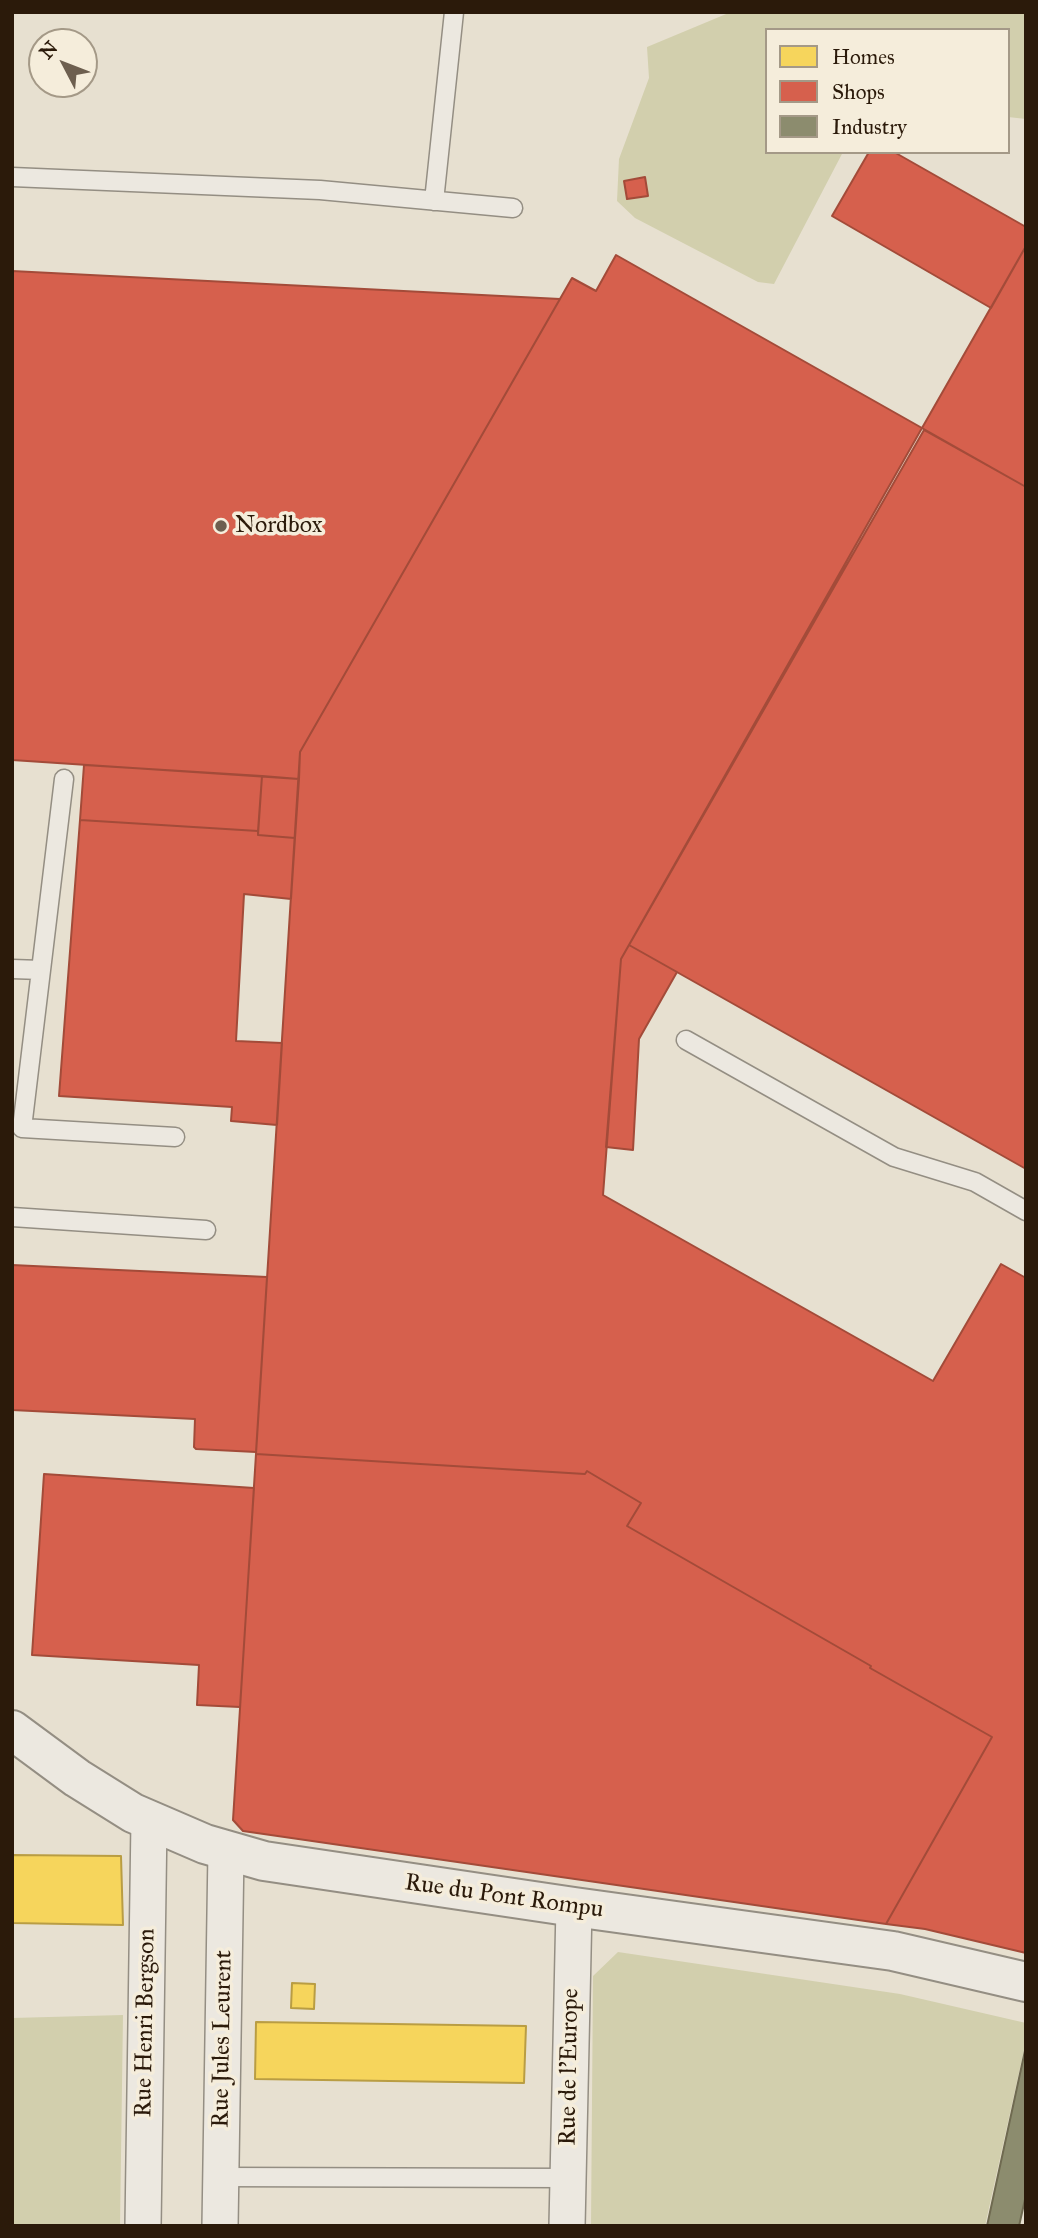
<!DOCTYPE html>
<html>
<head>
<meta charset="utf-8">
<style>
	body { margin:0 }
	#map { position:relative; width:1038px; height:2238px; overflow:hidden; background:#e7e0d0; font-family:"IM FELL Great Primer",serif }
	canvas { display:block }
	.frame { position:absolute; inset:0; border:14px solid #2b1a0a; pointer-events:none }
	.legend { position:absolute; left:765px; top:28px; width:245px; height:126px; box-sizing:border-box; background:#f5eddb; border:2px solid #a49987; margin:0; padding:9px 12px; list-style:none; font-size:21px; color:#2b1a0a }
	.legend li { display:flex; align-items:center; gap:14px; height:35px }
	.legend b { width:35px; border:2px solid #a49987 }
	.north { position:absolute; left:28px; top:28px; width:70px; height:70px; box-sizing:border-box; background:#f5eddb; border:2px solid #a49987; border-radius:50%; rotate:312deg; font-size:19px; font-weight:700; line-height:28px; text-align:center; color:#2b1a0a }
	.north::after { content:''; display:block; margin:auto; width:24px; height:32px; background:#6d5f4f; clip-path:polygon(50% 0,100% 100%,50% 72%,0 100%) }
</style>
</head>
<body>
<div id="map">
<canvas width="1038" height="2238"></canvas>
<div class="frame"></div>
<ul class="legend">
<li><b style="height:19px;background:#f6d55c"></b>Homes</li>
<li><b style="height:19px;background:#d6604d"></b>Shops</li>
<li><b style="height:19px;background:#8c8c6e"></b>Industry</li>
</ul>
<div class="north">N</div>
</div>
<script>
const g = document.querySelector('canvas').getContext('2d');
g.lineJoin = 'round';
function fill(path, color) { g.fillStyle = color; g.fill(path, 'evenodd'); }
function stroke(path, color, width, dash) { g.strokeStyle = color; g.lineWidth = width; g.lineCap = dash ? 'butt' : 'round'; g.setLineDash(dash || []); g.stroke(path); }
function label(font, color, halo, rows, align = 'center') {
  g.font = font + ' "IM FELL Great Primer",serif'; g.lineWidth = 7; g.setLineDash([]); g.textBaseline = 'middle'; g.strokeStyle = halo; g.fillStyle = color; for (const [text, x, y, turn = 0] of rows) {
    g.save(); g.translate(x, y); g.rotate((+turn || 0) * Math.PI / 180); g.textAlign = isNaN(turn) ? turn : align; if (halo) g.strokeText(text, 0, 0); g.fillText(text, 0, 0); g.restore();
  }
}
fill(new Path2D(`
	M731,12H1026V119L1008,117V30H767V152H843L774,284L758,282L635,218L617,201L619,159L649,78L647,47Z
	M618,1952L900,1994L1026,2023V2041L985,2226H591L593,1976Z
	M123,2015L120,2226H12V2018Z`), '#d2cfad');
const homes = new Path2D(`
	M12,1855L121,1856L123,1925L12,1923Z
	M292,1983L315,1984L314,2009L291,2008Z
	M256,2022L526,2026L524,2083L255,2079Z`);
fill(homes, '#f6d55c');
stroke(homes, '#b99d43', 2);
const shops = new Path2D(`
	M869,152H894L1026,227V246L991,308L832,216Z
	M645,177L648,196L627,199L624,181Z
	M1026,246V487L922,428Z
	M616,255L922,428L621,959L603,1195L933,1381L1001,1264L1026,1278V1953L925,1929L886,1924L992,1737L870,1668L871,1666L627,1526L641,1503L587,1471L585,1474L256,1454L300,752L572,278L596,291Z
	M12,271L560,299L300,752L299,779L12,760Z
	M924,430L1026,487V1169L629,945Z
	M84,765L262,776L258,831L80,820Z
	M262,776L299,779L295,838L258,835Z
	M80,820L258,831V835L295,838L291,899L244,894L236,1041L282,1043L277,1125L231,1121L232,1107L59,1096Z
	M629,945L677,972L639,1039L633,1150L606,1147L621,959Z
	M12,1265L267,1277L256,1452L196,1449L194,1447L195,1419L12,1410Z
	M256,1454L585,1474L587,1471L641,1503L627,1526L871,1666L870,1668L992,1737L886,1924L243,1831L233,1820Z
	M44,1474L254,1488L240,1707L197,1705L199,1665L32,1655Z`);
fill(shops, '#d6604d');
stroke(shops, '#a34b39', 2);
const industry = new Path2D(`
	M1026,2046V2195L1019,2226H987Z`);
fill(industry, '#8c8c6e');
stroke(industry, '#6f6a50', 2);
const service = new Path2D(`
	M12,177L320,190L513,208
	M434,201L454,12
	M64,779L22,1128L175,1137
	M12,969L41,970
	M686,1040L894,1157L975,1182L1026,1211
	M12,1217L206,1230
	M221,2177L568,2178`);
const minor = new Path2D(`
	M143,2226L149,1821
	M220,2226L226,1851
	M567,2226L574,1907`);
const tertiary = new Path2D(`
	M12,1730L77,1778L133,1813L205,1844L264,1861L574,1907L893,1951L1026,1982`);
stroke(service, '#948e83', 21);
stroke(minor, '#948e83', 38);
stroke(tertiary, '#948e83', 42);
stroke(service, '#ece8e0', 18);
stroke(minor, '#ece8e0', 35);
stroke(tertiary, '#ece8e0', 38);
for (const [x, y, r, color] of [
	[221,526,7,"#6d5f4f"]
]) { const dot = new Path2D(); dot.arc(x, y, r, 0, 2 * Math.PI); g.fillStyle = color; g.fill(dot); stroke(dot, '#f5eddb', 2.5); }
label('24px', '#2b1a0a', '#f5eddb', [
	["Nordbox",235,526]
], 'left');
label('24px', '#2b1a0a', '#f5eddb', [
	["Rue du Pont Rompu",504,1897,8],
	["Rue Henri Bergson",146,2023,-89],
	["Rue Jules Leurent",223,2039,-89],
	["Rue de l'Europe",570,2067,-89]
]);
</script>
</body>
</html>
